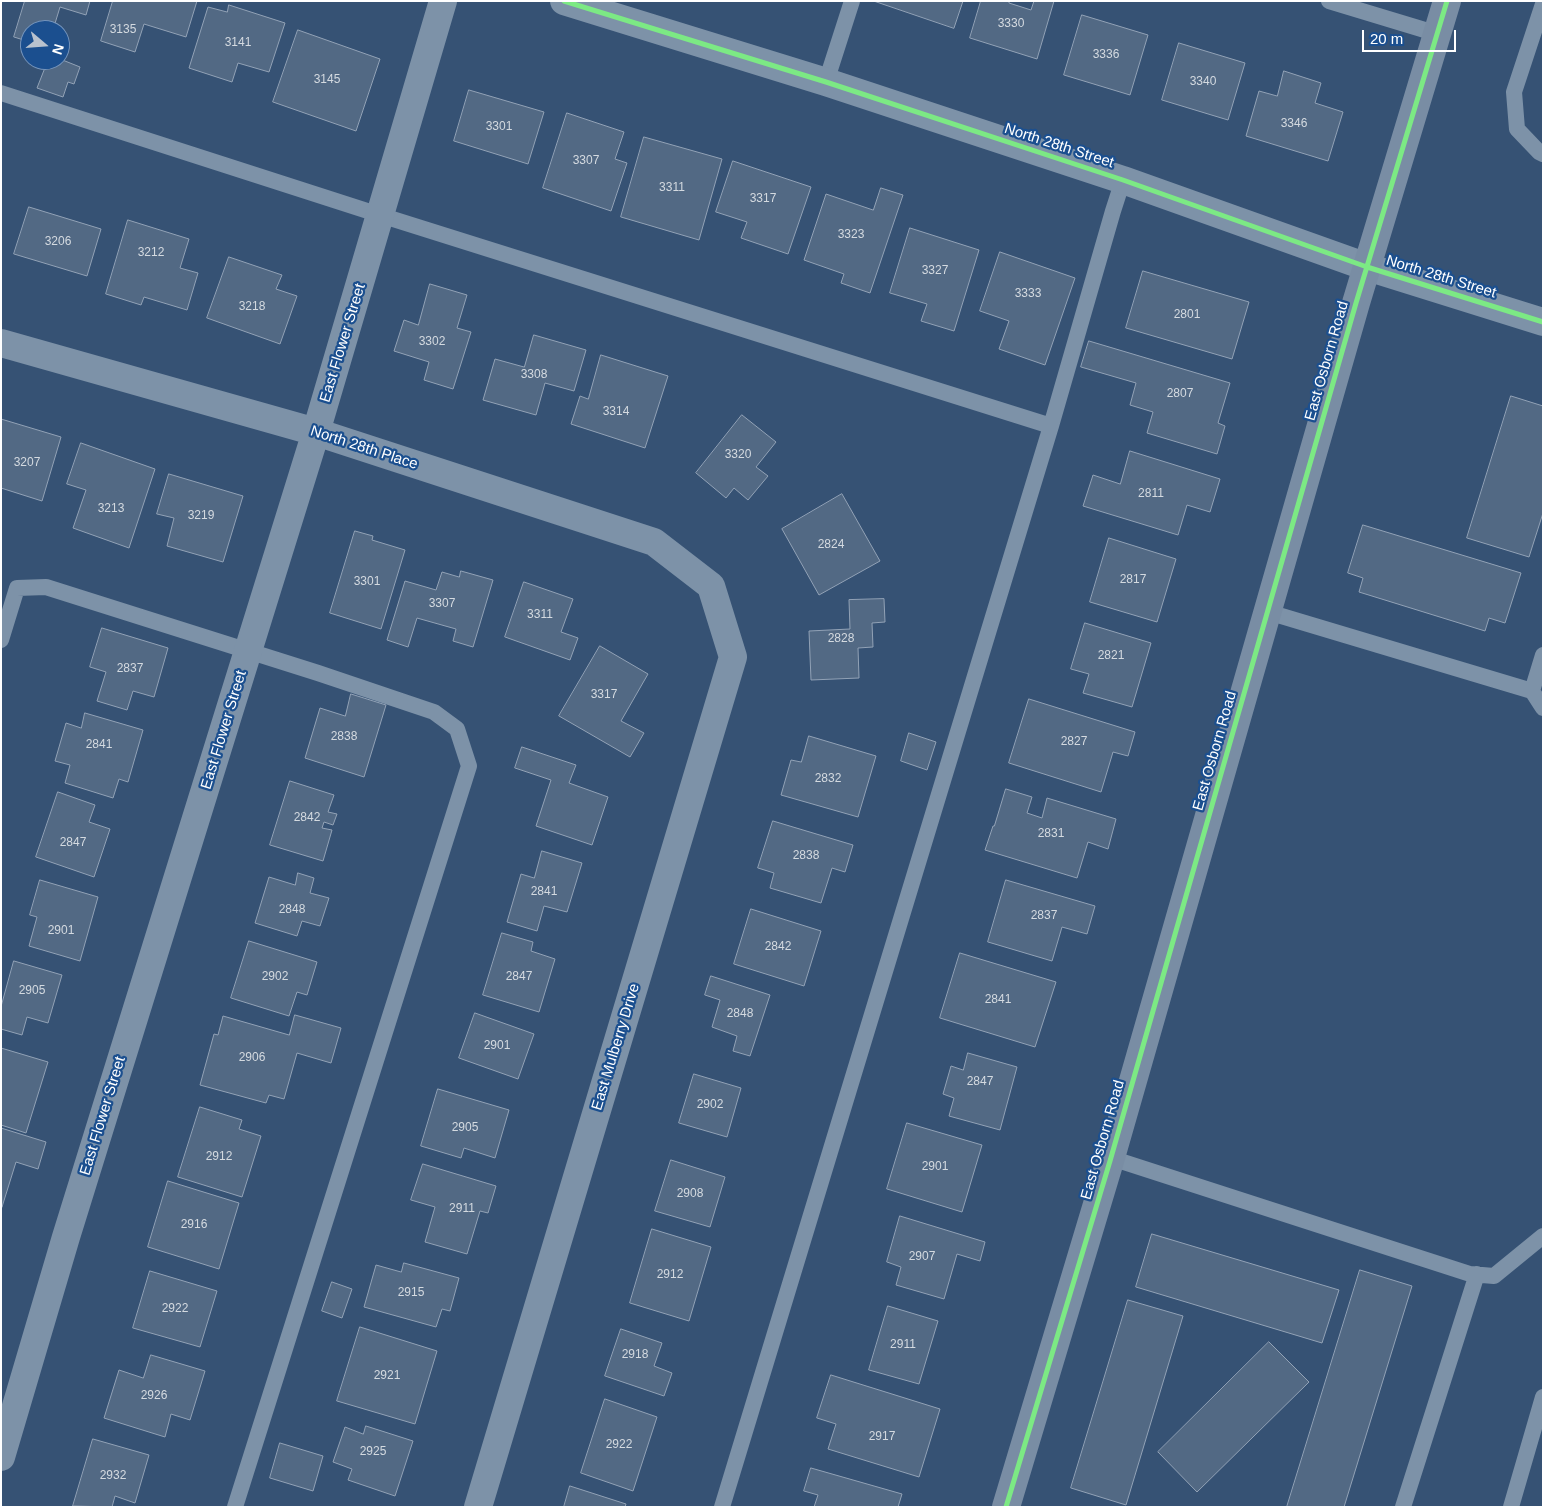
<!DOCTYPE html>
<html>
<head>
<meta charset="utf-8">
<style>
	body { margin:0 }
	#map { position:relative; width:1544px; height:1508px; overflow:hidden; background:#365274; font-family:Arial,sans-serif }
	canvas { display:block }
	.frame { position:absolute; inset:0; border:2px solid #fff; pointer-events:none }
	.north { position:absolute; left:20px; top:20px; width:50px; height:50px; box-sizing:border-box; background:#1b4f8f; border:1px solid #7695bc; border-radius:50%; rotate:108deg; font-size:14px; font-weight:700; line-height:20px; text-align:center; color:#fff }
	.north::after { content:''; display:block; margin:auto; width:18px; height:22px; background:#b9c2ce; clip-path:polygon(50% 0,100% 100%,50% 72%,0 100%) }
	.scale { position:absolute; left:1362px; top:30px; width:94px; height:22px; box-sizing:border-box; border:2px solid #fff; border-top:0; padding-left:6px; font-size:15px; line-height:18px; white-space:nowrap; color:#fff; -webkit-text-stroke:4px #1b4f8f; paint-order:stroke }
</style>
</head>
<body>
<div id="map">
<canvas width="1544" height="1508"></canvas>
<div class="frame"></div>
<div class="north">N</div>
<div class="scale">20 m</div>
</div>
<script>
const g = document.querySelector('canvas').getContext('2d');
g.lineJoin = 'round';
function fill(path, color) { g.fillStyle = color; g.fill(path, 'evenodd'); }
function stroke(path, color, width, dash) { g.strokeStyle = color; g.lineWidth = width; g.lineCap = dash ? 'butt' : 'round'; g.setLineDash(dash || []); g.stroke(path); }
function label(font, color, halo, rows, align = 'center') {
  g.font = font + ' Arial,sans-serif'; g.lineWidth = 4.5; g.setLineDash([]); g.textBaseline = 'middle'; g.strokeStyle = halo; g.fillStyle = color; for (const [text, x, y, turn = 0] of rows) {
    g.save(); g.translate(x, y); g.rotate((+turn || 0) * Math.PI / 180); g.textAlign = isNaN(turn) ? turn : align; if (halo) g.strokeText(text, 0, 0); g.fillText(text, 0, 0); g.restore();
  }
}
const building = new Path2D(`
	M25,1H90L86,15L60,7L53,30H30V42L14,37Z
	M113,1H197L186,37L144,24L135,52L101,41Z
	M874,1H963L954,28Z
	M981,1H1009V3L1031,10L1034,1H1054L1037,59L970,38Z
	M229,5L285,23L269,72L238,63L232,82L189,68L208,7L227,12Z
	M1082,15L1148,35L1130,95L1064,75Z
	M298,30L380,59L356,131L273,102Z
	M1179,43L1245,63L1228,120L1162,100Z
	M60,59L80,67L74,84L68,82L63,97L37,88L48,60Z
	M1284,71L1321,83L1315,103L1343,112L1328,161L1246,136L1259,91L1277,96Z
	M469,90L544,112L528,164L454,141Z
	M567,113L624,132L615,159L627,163L611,211L543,188Z
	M644,137L722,159L699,240L621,217Z
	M733,161L811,187L788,254L741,238L747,222L716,212Z
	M881,188L903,195L870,293L841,283L844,274L804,260L826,194L873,210Z
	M29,207L101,229L87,276L14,254Z
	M128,220L189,239L180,268L198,273L187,310L144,297L141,305L106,294Z
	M910,228L979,250L954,331L921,321L927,304L890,293Z
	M1000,252L1075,278L1045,365L999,349L1009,321L980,311Z
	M229,257L282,275L276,289L297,296L280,344L207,318Z
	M1143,271L1249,302L1232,359L1126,328Z
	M430,284L467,295L457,328L471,332L453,389L424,380L429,362L394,351L404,320L418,325Z
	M534,335L586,350L574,391L545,383L536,415L483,400L495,359L524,367Z
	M1089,341L1230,383L1218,423L1225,426L1217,454L1147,433L1153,412L1130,405L1136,383L1081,367Z
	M601,355L668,376L645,448L571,424L580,396L588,399Z
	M1511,396L1543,406V513L1529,557L1467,538Z
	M742,415L776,442L756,467L768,476L748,500L734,488L726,498L696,473Z
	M1,419L61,437L42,501L1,488Z
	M81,443L155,469L129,548L73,528L86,490L67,484Z
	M1130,451L1220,479L1210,512L1187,505L1178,535L1083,506L1093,475L1120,484Z
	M169,474L243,496L223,562L167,546L174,518L157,514Z
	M842,494L880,561L819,595L782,529Z
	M1363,525L1521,573L1505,623L1489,618L1485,631L1359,592L1363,578L1348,573Z
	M355,531L373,536L372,540L405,550L381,629L330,613Z
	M1109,538L1176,559L1157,622L1090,602Z
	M461,571L493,580L473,647L453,641L456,629L417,618L408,647L387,640L405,581L436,590L442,572L459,577Z
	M524,582L573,599L561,632L578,638L570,660L505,637Z
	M884,599L885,622L872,623L873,647L858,648L859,678L811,680L809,631L850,629L849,600Z
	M1085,623L1151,643L1132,707L1083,693L1089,674L1071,669Z
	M102,628L168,648L154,697L133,691L127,710L97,701L106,672L90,667Z
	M600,646L648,674L621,721L644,733L630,757L559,716Z
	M351,694L386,705L364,777L305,758L320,708L345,716Z
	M1029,699L1135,732L1128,756L1113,752L1101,792L1009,763Z
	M85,713L143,730L128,782L119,779L113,798L65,783L70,765L55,761L66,723L81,728Z
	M909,733L936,742L927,770L901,761Z
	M809,736L876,756L858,817L781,795L791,760L801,762Z
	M522,747L576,765L569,783L608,797L592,845L536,826L551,780L515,768Z
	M290,781L334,795L328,812L337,814L333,825L324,822L322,828L332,830L323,861L270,845Z
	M1006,789L1032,797L1027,813L1042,818L1047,798L1116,819L1108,849L1088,842L1077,878L985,850L993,826H994Z
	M58,792L95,805L89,822L110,829L94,877L36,857Z
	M773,821L853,845L845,872L832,868L821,903L770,888L774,873L758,868Z
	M542,851L582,863L567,912L544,906L537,931L507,922L521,874L534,878Z
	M298,873L314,878L310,893L329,898L320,926L302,921L297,936L255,923L269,877L295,885Z
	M40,880L98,897L80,961L29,946L37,917L30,915Z
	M1006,880L1095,906L1087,934L1062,927L1052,961L988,942Z
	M751,909L821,931L804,986L734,964Z
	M502,933L533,942L531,951L555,959L539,1012L483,995Z
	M249,941L317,962L307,995L297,992L289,1016L231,998Z
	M960,953L1056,982L1035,1047L940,1018Z
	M14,961L62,975L48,1023L27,1017L22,1035L1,1029V1007Z
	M711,976L770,995L750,1056L733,1051L737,1036L712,1027L720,1000L705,995Z
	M475,1013L534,1034L518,1079L459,1058Z
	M295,1015L341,1028L331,1063L297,1053L284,1099L269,1095L266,1103L200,1085L214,1034L218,1035L223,1016L289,1035Z
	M1,1048L48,1062L26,1133L1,1125Z
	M968,1053L1017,1067L1000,1130L949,1116L954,1098L943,1094L951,1066L963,1070Z
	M694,1074L741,1088L727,1137L679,1123Z
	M438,1089L509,1110L495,1158L464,1148L461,1158L421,1146Z
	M200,1107L242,1120L239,1129L261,1136L242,1197L178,1177Z
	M907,1123L982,1145L962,1212L887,1189Z
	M1,1128L46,1142L38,1169L16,1162L2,1207Z
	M671,1160L725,1177L710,1227L655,1211Z
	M423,1164L496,1186L488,1213L480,1211L467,1254L425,1242L435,1207L411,1200Z
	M168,1181L239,1203L219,1269L148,1247Z
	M900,1216L985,1242L980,1261L957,1254L944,1299L896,1285L901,1267L887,1262Z
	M652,1229L711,1247L689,1321L630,1303Z
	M1152,1234L1339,1290L1322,1343L1136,1287Z
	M404,1263L459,1278L450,1311L442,1309L436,1327L364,1307L376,1265L401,1272Z
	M1360,1270L1412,1286L1344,1507H1287Z
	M150,1271L217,1291L200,1347L133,1328Z
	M332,1282L352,1289L342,1318L322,1311Z
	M1128,1300L1183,1316L1126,1505L1071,1488Z
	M888,1306L938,1321L919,1384L869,1370Z
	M360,1327L437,1351L415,1424L337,1401Z
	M621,1329L662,1343L654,1366L672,1373L664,1396L605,1376Z
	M1269,1342L1309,1382L1197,1492L1158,1452Z
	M151,1355L205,1371L190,1420L171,1414L165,1437L104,1418L119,1370L143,1378Z
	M831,1375L940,1409L919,1477L828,1449L836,1424L817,1418Z
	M605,1399L657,1417L633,1491L581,1473Z
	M366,1426L413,1441L395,1496L348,1480L352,1469L333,1462L345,1427L363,1434Z
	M93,1439L149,1455L135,1503L115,1496L112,1507L73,1506Z
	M280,1443L323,1456L313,1491L270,1478Z
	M811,1468L902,1494L898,1507H814L818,1495L804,1491Z
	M570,1486L626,1504L625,1507H564Z`);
fill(building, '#526984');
stroke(building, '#92a2b6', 1);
stroke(new Path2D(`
	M1329,1L1438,34
	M1543,4L1514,92L1517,129L1539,152L1543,154
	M826,82L852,1
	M1,93L380,215L1051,426
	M1268,612L1532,691
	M1,640L17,588L46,587L318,673L434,712L457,729L469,766L235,1507
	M1543,655L1532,691L1543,708
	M1111,1158L1470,1274L1494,1276L1543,1236
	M722,1507L1051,426L1113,211L1123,180
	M1403,1507L1477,1274
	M1511,1507L1543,1397`), '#7d92a8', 16);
stroke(new Path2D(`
	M1,343L316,432L654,542L711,586L733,657L478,1507
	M1,1457L66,1237L316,432L443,1`), '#7d92a8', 28);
stroke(new Path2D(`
	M564,1L826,82L1123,180L1367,267L1543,322`), '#7d92a8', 28);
stroke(new Path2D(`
	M1006,1507L1110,1161L1356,303L1447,1`), '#798da4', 28);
stroke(new Path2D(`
	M564,1L826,82L1123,180L1367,267L1543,322
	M1006,1507L1110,1161L1356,303L1447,1`), '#7ce984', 5);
label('12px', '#d4dae0', null, [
	["3330",1011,24],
	["3135",123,30],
	["3141",238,43],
	["3336",1106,55],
	["3145",327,80],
	["3340",1203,82],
	["3346",1294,124],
	["3301",499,127],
	["3307",586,161],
	["3311",672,188],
	["3317",763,199],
	["3323",851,235],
	["3206",58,242],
	["3212",151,253],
	["3327",935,271],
	["3333",1028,294],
	["3218",252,307],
	["2801",1187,315],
	["3302",432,342],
	["3308",534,375],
	["2807",1180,394],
	["3314",616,412],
	["3320",738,455],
	["3207",27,463],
	["2811",1151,494],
	["3213",111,509],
	["3219",201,516],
	["2824",831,545],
	["2817",1133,580],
	["3301",367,582],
	["3307",442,604],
	["3311",540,615],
	["2828",841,639],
	["2821",1111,656],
	["2837",130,669],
	["3317",604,695],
	["2838",344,737],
	["2827",1074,742],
	["2841",99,745],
	["2832",828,779],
	["2842",307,818],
	["2831",1051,834],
	["2847",73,843],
	["2838",806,856],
	["2841",544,892],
	["2848",292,910],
	["2837",1044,916],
	["2901",61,931],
	["2842",778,947],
	["2902",275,977],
	["2847",519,977],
	["2905",32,991],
	["2841",998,1000],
	["2848",740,1014],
	["2901",497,1046],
	["2906",252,1058],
	["2847",980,1082],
	["2902",710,1105],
	["2905",465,1128],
	["2912",219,1157],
	["2901",935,1167],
	["2908",690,1194],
	["2911",462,1209],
	["2916",194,1225],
	["2907",922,1257],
	["2912",670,1275],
	["2915",411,1293],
	["2922",175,1309],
	["2911",903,1345],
	["2918",635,1355],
	["2921",387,1376],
	["2926",154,1396],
	["2917",882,1437],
	["2922",619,1445],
	["2925",373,1452],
	["2932",113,1476]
]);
label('15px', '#fff', '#1b4f8f', [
	["North 28th Street",1059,146,18],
	["North 28th Street",1441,277,17],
	["East Flower Street",343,343,-73],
	["East Osborn Road",1327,361,-74],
	["North 28th Place",364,448,18],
	["East Flower Street",224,730,-73],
	["East Osborn Road",1215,751,-74],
	["East Mulberry Drive",616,1047,-73],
	["East Flower Street",103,1116,-73],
	["East Osborn Road",1103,1140,-74]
]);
</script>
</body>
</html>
